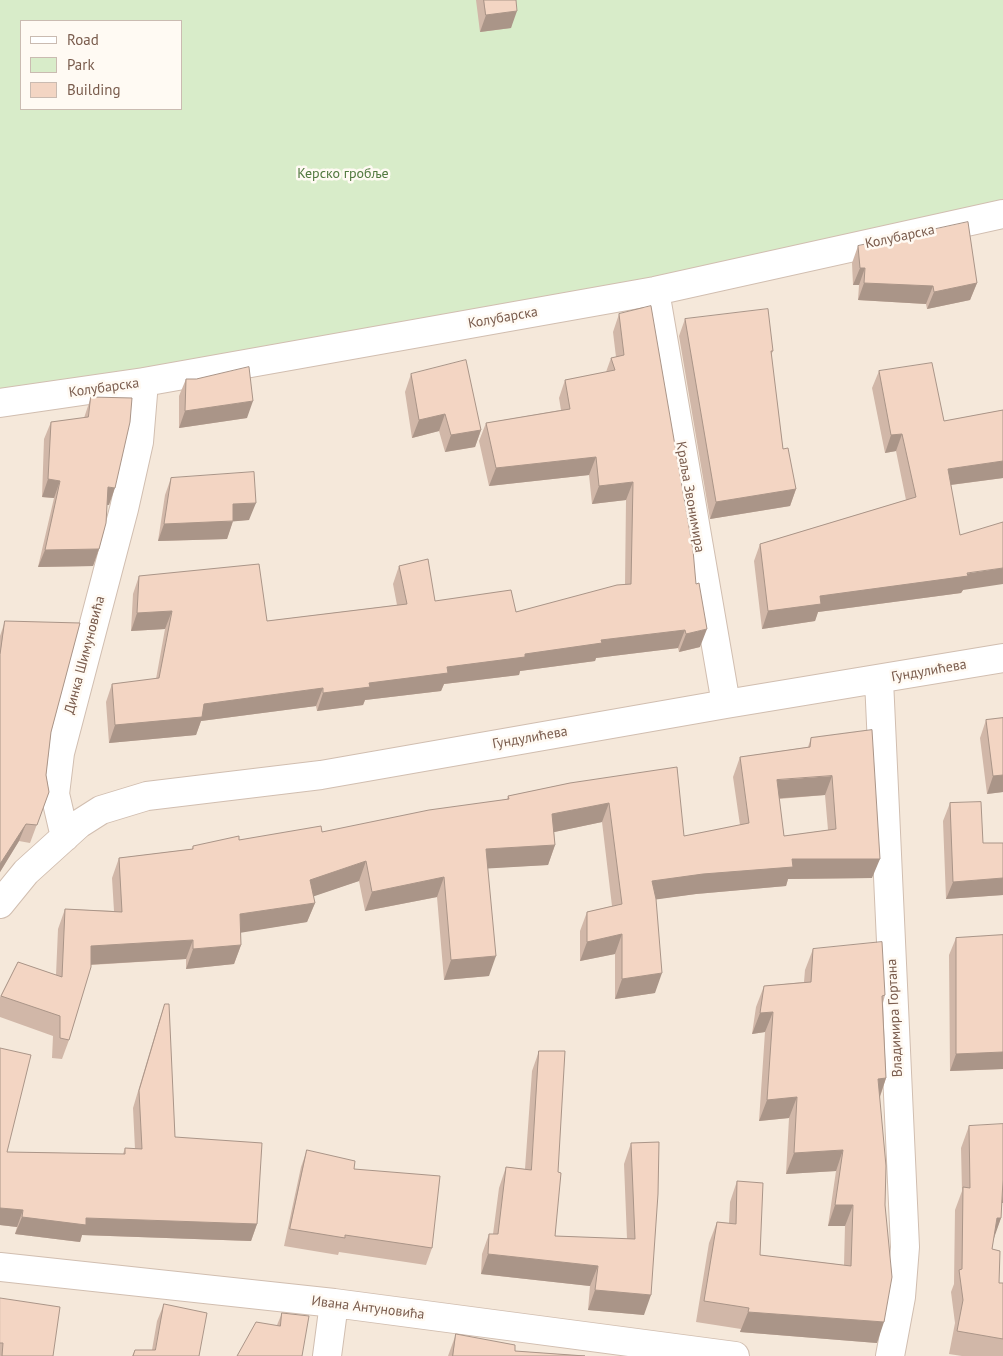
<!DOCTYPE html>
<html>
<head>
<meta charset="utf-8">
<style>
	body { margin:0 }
	#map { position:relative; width:1003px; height:1356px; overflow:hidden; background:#fdf6ec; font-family:"PT Sans",sans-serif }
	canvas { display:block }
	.legend { position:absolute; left:20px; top:20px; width:162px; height:90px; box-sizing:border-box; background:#fffaf3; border:1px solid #cabbb1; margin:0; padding:6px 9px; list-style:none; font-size:15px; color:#7a5c4d }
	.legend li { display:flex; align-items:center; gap:10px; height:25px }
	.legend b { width:25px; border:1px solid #cabbb1 }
</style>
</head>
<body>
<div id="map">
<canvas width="1003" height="1356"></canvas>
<ul class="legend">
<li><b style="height:6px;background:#fff"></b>Road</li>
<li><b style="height:14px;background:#d8ecc9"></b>Park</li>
<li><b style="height:14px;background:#f3d5c3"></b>Building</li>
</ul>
</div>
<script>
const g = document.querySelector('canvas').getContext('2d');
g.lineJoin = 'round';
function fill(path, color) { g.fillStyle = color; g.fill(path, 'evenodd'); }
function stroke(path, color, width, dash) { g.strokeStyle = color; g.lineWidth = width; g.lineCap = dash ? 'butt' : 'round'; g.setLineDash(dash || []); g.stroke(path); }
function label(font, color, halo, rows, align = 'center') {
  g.font = font + ' "PT Sans",sans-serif'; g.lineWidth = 5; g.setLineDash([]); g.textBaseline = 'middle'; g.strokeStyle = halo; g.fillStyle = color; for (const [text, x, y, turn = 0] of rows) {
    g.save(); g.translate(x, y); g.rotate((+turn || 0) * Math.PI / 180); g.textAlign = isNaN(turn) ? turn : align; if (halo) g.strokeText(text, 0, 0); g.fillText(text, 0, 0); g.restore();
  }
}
fill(new Path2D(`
	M1003,212V1356H0V406Z`), '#f5e8da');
fill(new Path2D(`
	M0,0H1003V212L0,406ZM21,21H181V109H21Z`), '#d8ecc9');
const minor = new Path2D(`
	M655,291L726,704
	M0,403L144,382L655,291L1003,214
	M879,680L905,1247L901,1297L890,1356
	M65,837L55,794L60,753L124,509L139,442L144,382
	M0,904L26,872L79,824L101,810L147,796L321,775L726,704L1003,658
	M0,1267L334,1303L735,1356
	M327,1356L334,1303`);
stroke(minor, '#d1beb0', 30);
stroke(minor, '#fff', 28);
fill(new Path2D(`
	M476,0H516L511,28L480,32Z
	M858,246L977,283L970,300L927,309L926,304L858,300L859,285H853L852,263Z
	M619,314L700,647L679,652L678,648L596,658L595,661L520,671L519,675L444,684L441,691L365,700L363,705L317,711L316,706L201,721L196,735L109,743L106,702L112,684L156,679L165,629L131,631L133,594L139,576L267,621L397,605L393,584L399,566L435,601L516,612L625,585L626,500L592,504L589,475L489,486L479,441L486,423L561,410L559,398L565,380L606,372L611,358L616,357L613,332Z
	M685,319L773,351L771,355L783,449L796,489L790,506L710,519L679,336Z
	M879,371L944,421L1003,410V478L951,485L963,590L961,593L818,612L815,621L762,629L754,561L760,544L906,500L896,451L885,453L872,388Z
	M411,374L481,430L475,447L445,452L439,431L412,438L405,392Z
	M186,379L247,418L179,428V396Z
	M91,397L109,505H107L99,549L93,566L38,567L54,498L42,497L44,439L51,422L84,418Z
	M171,478L249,520L233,521L227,539L158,541L165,495Z
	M5,621L51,732L46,775L49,792L30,843L19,841L0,872V636Z
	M1003,718V792L987,794L980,738L986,720Z
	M872,730V878L788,879L786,886L696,894L656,899L655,993L615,999V954L580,961V931L587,912L612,906L602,822L554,832L555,845L548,865L488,868L489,976L444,980L437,897L365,911L359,881L313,896L315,903L307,922L241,932V945L234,964L186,969V959L91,965L69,1040L62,1059L52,1058L53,1036L0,1017V997L18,962L56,975L58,929L65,909L114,911L112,878L119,858L192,849L193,846L239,840L322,832L507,799L508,796L570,783L684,836L740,825L733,777L740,757L808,747L811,738ZM825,795L828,830L784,836L779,799Z
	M950,803L983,843H1003V895L946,899L943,821Z
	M1003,935V1069L950,1071L949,955L956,938Z
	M813,949L885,995L883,1003L886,1078L880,1097L877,1343L740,1332L741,1329L696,1322L709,1243L717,1222L729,1223L730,1202L737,1181L760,1255L844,1265L845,1226H828L836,1171L786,1174L789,1118L759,1121L765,1032L752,1034L756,1007L764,986L804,982L805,970Z
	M165,1004L175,1137L257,1224L251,1241L82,1235L80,1242L15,1234L17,1227L0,1225V1048L7,1152L123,1154L125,1148L135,1149L133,1108L159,1021Z
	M539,1051L558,1172L555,1236L627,1239L624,1164L631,1143L644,1315L588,1310L590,1286L481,1274L482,1254L489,1234H493L499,1188L506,1167L525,1169L532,1071Z
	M969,1126L1002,1203L1001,1218L994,1236L992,1249L999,1283H1003V1356H962L949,1354L955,1323L951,1292L954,1284L955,1210L962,1191L961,1148Z
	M307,1150L354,1169L432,1248L426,1265L339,1252L338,1255L284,1246L301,1167Z
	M0,1298L53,1356H0Z
	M164,1304L199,1356H132L135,1350H152L157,1321Z
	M282,1313L302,1356L277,1325Z
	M456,1334L515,1351L585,1356H448Z`), '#d1b7a8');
fill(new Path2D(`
	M517,11L511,28L480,32L486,15Z
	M860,268H865L859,285H853Z
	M864,283L933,286L926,304L858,300Z
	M977,283L970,300L927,309L934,292Z
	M253,401L247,418L179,428L185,411Z
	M445,414L439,431L412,438L419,420Z
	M481,430L475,447L445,452L451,435Z
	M902,434L896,451L885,453L891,435Z
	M596,457L589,475L489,486L496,468Z
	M1003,461V478L942,486L948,469Z
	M48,479L60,481L54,498L42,497Z
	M633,482L626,500L592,504L599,486Z
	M108,487L115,488L109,505L102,504Z
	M796,489L790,506L710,519L716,502Z
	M256,503L249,520L227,522L233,504Z
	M233,521L227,539L158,541L164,524Z
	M99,549L93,566L38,567L45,550Z
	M1003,568V584L963,590L961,593L818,612L815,621L762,629L768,611L820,596Z
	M172,611L165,629L131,631L137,613Z
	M707,629L700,647L679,652L686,634Z
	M685,630L678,648L596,658L595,661L520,671L519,675L444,684L441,691L365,700L363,705L317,711L323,693L369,683L447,667L601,640Z
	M323,688L316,706L201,721L196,735L109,743L115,725L204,704Z
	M1003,775V792L987,794L993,776Z
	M832,776L825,795L770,799L777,780Z
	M609,803L602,822L545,834L552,814Z
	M26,824L19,841L0,872V864Z
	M555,845L548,865L479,869L486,849Z
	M792,859H880L872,878L788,879L786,886L696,894L645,901L652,881Z
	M366,861L359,881L303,900L310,880Z
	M444,877L437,897L365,911L372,892Z
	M1003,878V895L946,899L953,882Z
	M315,903L307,922L233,934L240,914Z
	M622,934L615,954L580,961L587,942Z
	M193,940L186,959L84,965L91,946Z
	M241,945L234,964L186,969L193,949Z
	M496,956L489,976L444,980L451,960Z
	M662,973L655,993L615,999L622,979Z
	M773,1012L765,1032L752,1034L760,1013Z
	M1003,1052V1069L950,1071L956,1054Z
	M886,1078L879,1099L878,1079Z
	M797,1097L789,1118L759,1121L767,1100Z
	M843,1150L836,1171L786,1174L794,1153Z
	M1002,1180L1003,1203H994Z
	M835,1205H853L845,1226H828Z
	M0,1208L23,1210L17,1227L0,1225Z
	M22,1217L86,1218L257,1224L251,1241L82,1235L80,1242L15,1234Z
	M997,1218H1001L993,1241Z
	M488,1254L598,1266L590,1286L481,1274Z
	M595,1290L651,1295L644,1315L588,1310Z
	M748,1312L884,1322L877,1343L740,1332Z`), '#aa9588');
const building = new Path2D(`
	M484,0H516L517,11L486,15Z
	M968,222L977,283L934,292L933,286L864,283L865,268H860L858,246Z
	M651,306L693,550L696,584L699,583L707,629L686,634L685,630L601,640L602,643L525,654V657L447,667L448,673L369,683L370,687L323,693V688L204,704L202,717L115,725L112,684L159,678L172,611L137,613L139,576L259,564L267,621L407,604L399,566L428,559L435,601L511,590L516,612L617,585L631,584L633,482L599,486L596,457L496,468L486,423L570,409L565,380L615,370L611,358L624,355L619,314Z
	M768,309L773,351H771L783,449L788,448L796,489L716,502L685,319Z
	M466,360L481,430L451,435L445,414L419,420L411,374Z
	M932,363L944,421L1003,410V461L948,469L960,535L1003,522V568L967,573L968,576L820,596L821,604L768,611L760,544L916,497L902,434L891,435L879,371Z
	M249,367L253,401L185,411L186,379H196Z
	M91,397L132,398L130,422L115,488L108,487L106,523L99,549L45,550L60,481L48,479L51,422L88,417Z
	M254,472L256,503L233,504V521L164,524L171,478Z
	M5,621L80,623L51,732L46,775L49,792L37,825L26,824L0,864V655Z
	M1003,718V775L993,776L986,720Z
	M872,730L880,859H792L793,867L703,874L652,881L656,899L662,973L622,979V934L587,942V912L622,904L609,803L552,814L555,845L486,849L496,956L451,960L444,877L372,892L366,861L310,880L315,903L240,914L241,945L193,949V940L91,946V967L69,1040L60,1038V1016L1,996L18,962L62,977L65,909L122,912L119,858L193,849V846L239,836V840L321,826L322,832L429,810L509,799L508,796L570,783L677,767L684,836L749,823L740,757L810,747L811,738ZM832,776L836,829L784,836L777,780Z
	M981,802L983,843H1003V878L953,882L950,803Z
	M1003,935V1052L956,1054V938Z
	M882,942L885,995L882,996L886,1078L878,1079L886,1166L885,1205L892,1277L884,1322L748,1312L749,1308L704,1301L717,1222L736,1224L737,1181L763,1183L760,1255L851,1266L853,1205H835L843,1150L794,1153L797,1097L767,1100L773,1012L760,1013L764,986L811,982L813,949Z
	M165,1004H169L175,1137L262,1143L257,1224L86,1218V1225L22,1217L23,1210L0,1208V1048L31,1055L7,1152L125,1154V1148L142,1149L139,1091Z
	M539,1051H565L558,1172L561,1173L555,1236L635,1239L631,1143L659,1142L658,1194L651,1295L595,1290L598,1266L488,1254L489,1234H498L506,1167L531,1170Z
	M1003,1124V1180L1001,1218H997L992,1249L1000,1251L999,1283H1003V1339L957,1331L963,1300L959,1270L962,1269L963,1187L970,1188L969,1126Z
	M307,1150L355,1161L354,1169L440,1176L432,1248L345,1235V1238L290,1229Z
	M0,1298L60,1307L53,1356H2L3,1343H0Z
	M164,1304L207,1313L199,1356H133L135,1350H155Z
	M282,1313L309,1316L302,1356H237L256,1322L280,1326Z
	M456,1334L515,1345V1351L585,1356H453Z`);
fill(building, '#f3d5c3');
stroke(building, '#aa9588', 1);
label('14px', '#537a41', '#fffaf3', [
	["Керско гробље",343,174]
]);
label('14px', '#7a5c4d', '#fffaf3', [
	["Колубарска",900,237,-12],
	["Колубарска",503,318,-10],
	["Колубарска",104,388,-8],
	["Краља Звонимира",690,497,80],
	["Динка Шимуновића",85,655,-75],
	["Гундулићева",929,671,-10],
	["Гундулићева",530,738,-10],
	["Владимира Гортана",895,1018,-93],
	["Ивана Антуновића",368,1308,7]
]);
</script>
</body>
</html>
